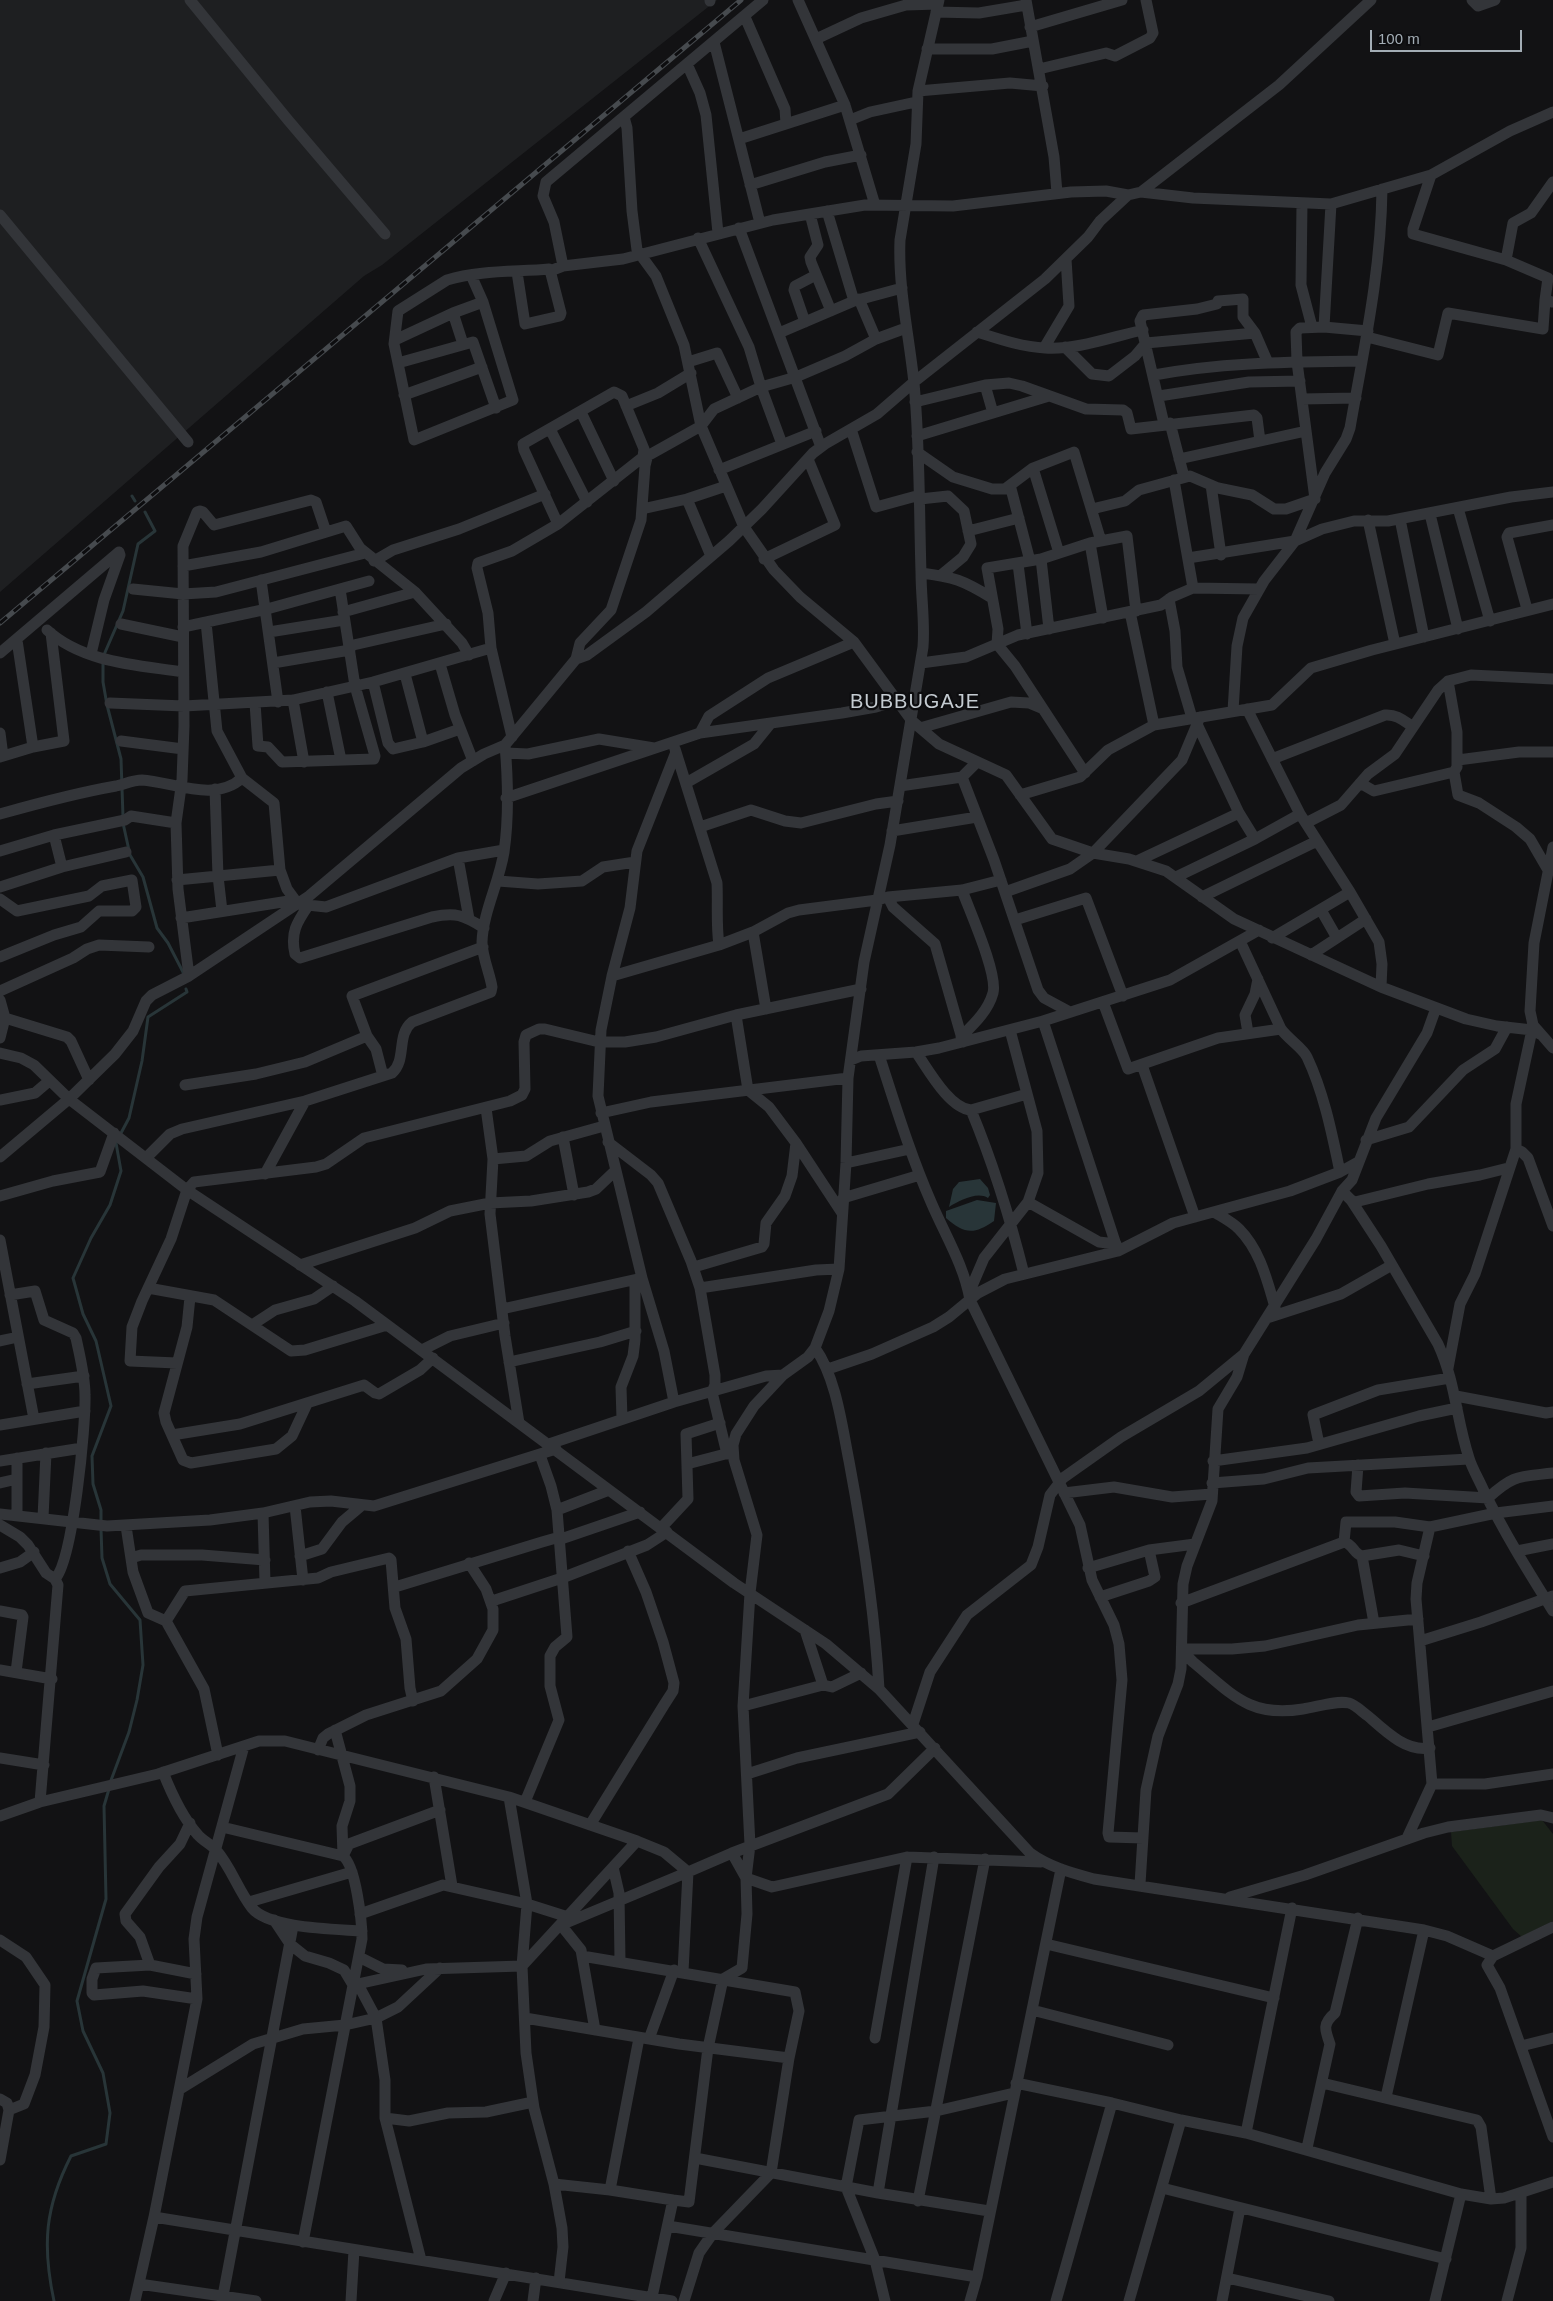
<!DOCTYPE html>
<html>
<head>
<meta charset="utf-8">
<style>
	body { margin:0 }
	#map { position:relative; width:1553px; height:2301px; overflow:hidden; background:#121214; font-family:Arial,sans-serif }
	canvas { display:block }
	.scale { position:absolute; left:1370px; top:30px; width:152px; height:22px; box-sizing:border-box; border:2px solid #a3adb5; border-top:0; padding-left:6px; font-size:15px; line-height:18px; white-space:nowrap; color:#a3adb5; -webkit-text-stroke:4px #0d0d0f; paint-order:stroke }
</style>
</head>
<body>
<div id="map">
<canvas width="1553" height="2301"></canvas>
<div class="scale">100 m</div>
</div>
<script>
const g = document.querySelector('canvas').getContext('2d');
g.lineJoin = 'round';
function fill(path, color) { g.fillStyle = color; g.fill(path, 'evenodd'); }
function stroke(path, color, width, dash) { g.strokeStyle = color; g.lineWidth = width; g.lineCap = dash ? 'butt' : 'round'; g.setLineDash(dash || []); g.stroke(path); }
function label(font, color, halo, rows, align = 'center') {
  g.font = font + ' Arial,sans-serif'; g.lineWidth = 4.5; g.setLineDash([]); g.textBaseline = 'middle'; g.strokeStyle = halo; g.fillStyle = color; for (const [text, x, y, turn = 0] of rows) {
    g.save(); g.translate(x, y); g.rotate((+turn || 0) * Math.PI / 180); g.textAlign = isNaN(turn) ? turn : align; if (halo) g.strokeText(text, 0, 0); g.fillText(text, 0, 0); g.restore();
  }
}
fill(new Path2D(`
	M0,0H717L382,265L364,276L0,592Z`), '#1e1f21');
fill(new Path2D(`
	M1542,1820L1553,1834V1921L1522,1937L1513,1929L1452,1846L1451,1832Z`), '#1b221a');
fill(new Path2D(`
	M980,1179L988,1188L990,1195L988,1198C977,1191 959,1201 949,1207L953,1189L959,1182Z
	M977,1200L996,1203L994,1221C974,1235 964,1234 946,1218V1211Z`), '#283538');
stroke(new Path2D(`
	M132,496L135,501
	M123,817L121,759L107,705L103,682V657L123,611L138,544L155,531L145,512
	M123,823L130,855L143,877L157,928L168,943L184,974
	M120,1135L129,1118L142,1061L148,1017L187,992L186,989
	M101,1522V1510L93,1484L92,1456L111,1406L96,1341L83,1314L73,1278L91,1238L110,1205L121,1171L116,1143L117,1141
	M101,1529L102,1558L110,1584L140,1620L143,1665L137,1700L129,1732L110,1783
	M54,2301C42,2245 45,2207 71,2156L106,2144L110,2113L103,2073L83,2031L77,2001L106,1899L104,1806L109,1789`), '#283538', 3);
stroke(new Path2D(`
	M190,0L288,120L385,234
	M710,0V1
	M798,0L845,105L875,205
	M1026,0L1054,157L1057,193
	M1472,0L1478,6L1495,0
	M936,12L979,13L1026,5
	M745,17L785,109L786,124
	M1030,27L1122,0
	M816,39L861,18L906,5L938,4
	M714,42L760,223
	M927,49H992L1033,41
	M687,64L700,93L706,115L718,233
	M1039,69L1106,53L1115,56L1150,38L1153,33L1146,0
	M918,91L1010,83L1043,86
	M624,117L627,128L632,211L637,250L656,276L684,345L701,426L744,527L774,570L800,597L854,642L912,721L939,744L1006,775L1052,839L1093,853L1129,859L1166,871L1234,919L1381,987L1466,1019L1497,1026L1532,1030L1540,1034
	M850,120L870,112L916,102
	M739,139L845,105
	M1431,175L1413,229V234L1506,260L1548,278L1545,300L1552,302
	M750,185L825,162L861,155
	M1141,192L1279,85L1371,0
	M1302,203L1301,285L1312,327
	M827,211L854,301
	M810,214L818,245L810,257L811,262L831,311
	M0,215L188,442
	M739,228L821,447
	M698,238L749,347L761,387L782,444
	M1506,260L1513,223L1531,213L1553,182
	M563,266L554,222L543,196L546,182L763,0
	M550,271L563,266L623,259L773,220L865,205L953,206L1071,192L1106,191L1128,195
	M471,275L483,302L513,400L414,440L394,344L398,311L447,280C479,270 516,272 549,269L551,274L561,313L560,316L525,324L517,272
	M859,299L876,339
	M453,313L463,344
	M805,322L794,290L795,286L816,275
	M1324,327L1331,204
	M977,332C999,339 1022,347 1045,348C1077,350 1111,337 1143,330
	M779,333L854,301L902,288
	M1367,337L1438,355L1448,313L1543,329L1545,300
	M395,340L453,313L483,302
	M1065,347L1092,374L1109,376L1135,356L1146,343L1255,333
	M1044,348L1069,306L1066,259
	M688,362L717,353L738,398
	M398,363L473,342L496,408
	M1154,375C1222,362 1292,362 1362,361
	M985,385L993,413
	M404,395L482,367
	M1159,396L1249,382L1300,381
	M1302,399L1356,398
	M915,402L985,385L1009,383L1022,386L1086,409L1123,410L1127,413L1131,429L1254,415L1257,418L1260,441
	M626,406L658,393L691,373
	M581,412L614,481
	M1170,423L1184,477
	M1164,424L1140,321L1143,315L1197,309L1217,304L1218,301L1243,299V317L1255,333L1268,363
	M550,429L587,502
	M851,429L876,507L920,495
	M917,436L1049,396
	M917,452L953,477L992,489H1005L1033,468L1074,452L1101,541
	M644,454H651L701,426L714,409L761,387L796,377L845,356L876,339L906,328
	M1179,459L1306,431
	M1033,468L1059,553
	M719,470L816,431
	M1174,480L1193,588
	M1010,485L1030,561
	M1211,485L1221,555
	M687,499L711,556
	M920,499L948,496L964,511L971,544L963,557L940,576
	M1458,508L1490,621
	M642,509L687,499L726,486
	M1092,509L1125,501L1139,490L1190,476L1218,488L1252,495L1274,509H1286L1315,499L1297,362L1296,332L1300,328L1324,327L1368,331
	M1430,514L1458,629
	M1400,519L1424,637
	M1368,520L1395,644
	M968,531L1019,518
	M1090,543L1103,618
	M1188,558L1295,541L1322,529L1354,521H1388L1511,497L1553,492
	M764,559L835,525L808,459
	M1041,559L1049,629
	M374,561L393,550L459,529L545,494
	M1018,564L1027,634
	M183,566L261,552L346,526L360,548L415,592L462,643L469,655
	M921,573C954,577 963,580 992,598
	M261,580L278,702
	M133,589L183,594L216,592L365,553
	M1169,599L1175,631L1177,667L1192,718
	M1527,609L1507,537L1509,533L1553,525
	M343,612L415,592
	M1130,612L1154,725
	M206,622L217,731L242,778L274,803L280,870L287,889L298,904L326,907L458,858L504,850
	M121,624L183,637
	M183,627L267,609L369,581
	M47,630C83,663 138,665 183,672
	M269,632L344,620
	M17,640L33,747
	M349,646L446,624
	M0,653L119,552L120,555L104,600L91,654
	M576,659L580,643L611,610L641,520L645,466L648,454
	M273,663L350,650
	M921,663L966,657L1018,635L1161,605L1172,597L1193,588L1259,589
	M440,664L455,715L473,761
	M405,674L423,742
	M1448,681L1457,732V767L1454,772L1458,795L1479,803L1516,827L1530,839L1548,870
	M373,682L388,743L393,749L423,742L460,729
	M327,692L341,760
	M293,700L304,762
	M110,703L184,706L293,700L373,682L491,648
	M255,703L258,746L268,747L282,762L374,759L375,756L355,686L340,589
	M1247,709L1300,814L1350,892L1379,942L1382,964L1381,987
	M1233,711L1237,646L1243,618L1264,581L1295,541L1325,473L1346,439L1350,428C1364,348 1381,271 1382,189
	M1197,724L1239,813L1255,839
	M920,728L1011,702L1029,703L1041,708
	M0,733L3,756
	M700,733L709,716L768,678L854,642
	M512,737L491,648L488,613L477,568L478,563L512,551L558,524L643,457L644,449L622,396L614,392L523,444L524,450L558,524
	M121,741L183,749
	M675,749L717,883C718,904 716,924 719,945
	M506,753L528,754L599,739L654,748
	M0,757L33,747L64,741L51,633
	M1272,759L1385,715C1397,714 1404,721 1413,727
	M1458,760L1519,752H1553
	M1085,773L1015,666L997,644L998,629L987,568L1041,559L1090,543L1127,536L1136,611
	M962,777L994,860L1038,990L1044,998L1070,1012
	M686,783L754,744L771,723
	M1360,783L1374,791L1454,772
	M900,786L962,777L977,762
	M215,789L218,876L222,911
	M1020,795L1080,777L1108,750L1154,725L1272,705L1311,668L1372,650L1553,604
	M506,798L700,733L842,713L876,707L896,701
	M0,814C39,803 76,793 116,786C125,784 133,780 142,780C173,782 215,803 242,778
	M1306,823L1341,805L1368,774L1395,754L1438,690L1448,681L1471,675L1553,679
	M700,827L751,810L785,821L801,823L876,804L898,801
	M892,831L977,817
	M54,835L62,867
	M1553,847L1534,943L1530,1011L1533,1025L1553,1048
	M0,851L54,835L125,820L131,816L176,823
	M458,858L469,919
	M1137,861L1239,813
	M1176,877L1255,839L1300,814
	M177,880L280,870
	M498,881L538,884L582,881L603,867L635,862
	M0,887L62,867L126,852
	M1005,892L1070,869L1093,853L1182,760L1200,717
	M888,897L893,907L935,944L963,1042
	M1202,897L1317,841
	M0,899L17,911L89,896L102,886L132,880L136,907L132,911H99L81,927L54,935L0,957
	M308,906C297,922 290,933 295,954L300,958L432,917C456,912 463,915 484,928
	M1321,910L1337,938
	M181,918L295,900
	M1015,920L1086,898L1123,996
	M753,932L766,1009
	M1272,938L1350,892
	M1240,941L1281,1029C1288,1039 1303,1048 1307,1057C1324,1093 1332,1134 1340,1172
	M1311,955L1366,919
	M189,976L178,889L176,823L182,780L184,726L183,546L197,512L200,511L203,512L214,525L311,500L316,502L326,532
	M612,976L719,945L753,932L788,913L799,910L877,900L888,897L962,890L1001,880
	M0,991L73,958L87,949L99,945L149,947
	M0,1000L5,1018L0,1038
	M1103,1002L1128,1069L1218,1038L1281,1029
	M736,1015L748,1090L769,1107L796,1143L842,1213
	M5,1018L67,1037L71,1041L89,1080
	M1043,1021L1118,1251
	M1248,1033L1245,1015L1255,994L1258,979
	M961,1037C974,1024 988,1011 993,993C998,974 970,912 962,890
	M916,1052C928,1069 949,1108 971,1110L1027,1094
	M0,1053L21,1058L34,1065L69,1099L187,1190L355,1301L734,1583L826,1644L879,1689L1030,1853C1049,1867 1072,1873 1094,1879L1424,1930L1447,1936L1493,1956L1487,1965L1500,1988L1553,2137
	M879,1055C895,1104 910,1154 931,1202C945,1235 964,1265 970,1300L1080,1525L1092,1580L1114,1625L1119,1644L1122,1680L1108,1833L1109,1837L1143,1838
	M851,1060L861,1056L916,1052L939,1048L1043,1021L1170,980L1259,930
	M1142,1065L1195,1217
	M383,1076L376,1049L367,1036L352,996L483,947
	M185,1085L256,1074L305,1062L367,1036
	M0,1100L35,1093L49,1081
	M486,1108L493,1159L490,1214L505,1336L519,1423
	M971,1110C993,1163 1010,1218 1024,1274
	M601,1113L651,1102L848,1078
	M563,1137L574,1195
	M1366,1140L1409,1127L1463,1070L1495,1049L1507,1027
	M608,1142L651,1175L658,1183L691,1261L700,1288L715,1375V1385L712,1392L727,1454
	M1516,1149L1522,1152L1528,1158L1553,1226
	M0,1157L69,1099L115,1054L133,1031L146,1001L152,995L189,976L309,896L461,768L484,754L505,745L576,659L587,655L646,612L729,541L762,509L813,453L825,444L877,414L914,382L1045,279L1088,237L1100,221L1128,195L1141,192L1193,198L1331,204L1431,175L1510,131L1553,112
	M146,1158L170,1134L182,1129L305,1101L392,1073C407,1060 396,1035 412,1022L491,992L492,987C490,974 482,956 482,942C483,912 499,883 504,852C509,818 508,780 505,745
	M493,1159L526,1156L550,1141L604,1126
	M846,1163L910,1149
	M265,1174L305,1101
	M1342,1191L1351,1200L1381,1246L1438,1344C1456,1383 1456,1419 1469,1458C1472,1468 1478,1478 1483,1489C1503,1531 1528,1571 1553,1611
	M0,1196L53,1181L100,1172L114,1133
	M843,1198L920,1175
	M1351,1200L1355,1202L1428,1184L1480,1175L1508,1168
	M1028,1202L1099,1242L1116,1244
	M1214,1212C1222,1217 1232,1222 1239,1229C1260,1250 1267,1280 1275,1307
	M0,1240L34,1419
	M300,1265L415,1228L450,1211L490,1203L531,1201L588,1192L596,1189L615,1171
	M694,1267L762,1247L764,1244L766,1223L785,1196L792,1176L796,1143
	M148,1288L214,1300L291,1351L305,1350L387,1325
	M700,1288L816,1270L839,1269
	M969,1293L984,1258L1028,1202L1038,1173L1037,1131L1010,1030
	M10,1295L35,1291L44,1320L73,1333L76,1338C80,1357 85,1376 85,1395C86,1425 73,1560 55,1579
	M190,1297L187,1327L164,1413L166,1422L183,1460L191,1463L276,1449L292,1436L307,1404
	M502,1309L642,1278
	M1267,1318L1341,1294L1392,1265
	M252,1325L275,1310L314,1299L333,1286
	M0,1341L18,1337
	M815,1348C836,1377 842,1426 849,1461C863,1536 875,1613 879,1689
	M422,1350L450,1336L504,1323
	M509,1362L600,1342L636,1331
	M177,1363L130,1361L132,1327L142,1301L171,1239L187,1190L194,1182L316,1167L326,1164L364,1138L510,1101L522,1095L525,1089L524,1042L526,1035L539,1029H545L599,1042H625L656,1037L736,1015L861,989
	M1448,1368L1460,1304L1475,1274L1516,1149V1104L1532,1030
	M828,1369L872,1354L933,1327L949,1317L978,1293L1005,1279L1118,1251L1173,1223L1290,1191L1340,1172L1358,1162
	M27,1384L84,1376
	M1456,1396L1546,1413L1553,1412
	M674,1402L664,1351L642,1278L598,1096L601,1030L612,976L630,908L637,851L676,752
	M622,1419L621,1387L633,1356L635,1340V1280
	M0,1425L85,1411
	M172,1435L240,1424L364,1385L375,1393L379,1394L420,1370L433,1358
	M549,1444L674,1402L766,1376L783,1375
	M1319,1444L1313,1415L1378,1390L1450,1378
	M17,1458V1515
	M0,1461L82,1448
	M1213,1461L1307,1448L1419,1416L1457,1408
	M687,1464L733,1452
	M1358,1465L1356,1492L1359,1496L1405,1493L1488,1498C1514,1474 1519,1477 1553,1473
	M0,1483L17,1479
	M1212,1483L1264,1479L1308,1468L1469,1459
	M1064,1493L1114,1487L1172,1497L1212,1494
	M295,1506L303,1580
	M557,1510L609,1490
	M263,1513L265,1582
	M0,1514L107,1526L210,1520L263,1513L310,1502L331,1501L374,1506L556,1449
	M43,1518L46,1453
	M0,1525L20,1537L28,1545L46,1573L55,1579L58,1585L40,1802
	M126,1526L133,1572L148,1613L166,1621L204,1689L218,1755
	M661,1528L688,1499L686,1434L720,1423
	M1344,1542L1346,1522H1395L1430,1527L1496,1513L1553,1506
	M1517,1551L1553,1544
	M300,1556L322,1549L342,1522L361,1506
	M1362,1556L1374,1623
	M131,1558L141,1555H202L265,1560
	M0,1568L20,1562L34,1552
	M1088,1568L1149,1550L1195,1544
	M395,1587L542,1542L556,1538L561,1539L640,1512
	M1100,1597L1149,1581L1155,1577L1149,1550
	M492,1601L562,1578L647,1545L667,1532
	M1181,1603L1344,1542C1353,1544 1354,1554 1362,1556L1399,1550L1424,1556
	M0,1611L22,1615L23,1617L16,1672
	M166,1621L185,1591L318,1578L331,1572L389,1558L391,1560L395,1608L406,1639L410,1688L413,1701
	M805,1630L823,1685
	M1420,1641L1481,1622L1553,1596
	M1182,1649H1232L1265,1646L1358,1625L1418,1619
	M1186,1649L1188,1657L1193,1662C1232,1694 1249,1718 1303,1709C1317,1707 1336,1700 1349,1703C1356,1705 1362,1712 1368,1716C1385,1731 1406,1752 1430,1748
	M0,1670L52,1679
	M743,1706L823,1685L832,1687L861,1673
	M913,1724L930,1672L967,1615L1031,1565L1038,1547L1050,1495L1063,1478L1121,1437L1199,1391L1244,1354L1316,1239L1342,1191L1352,1180L1376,1118L1427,1033L1436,1008
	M1428,1727L1553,1691
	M335,1730L350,1786V1801L342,1826L343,1856
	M318,1750L323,1738L328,1734L366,1715L441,1691L477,1659L493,1630V1609L486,1589L469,1563
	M0,1758L44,1765
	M163,1772C172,1795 182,1817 198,1835C203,1841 211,1844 216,1850C231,1867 238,1890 252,1908C269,1929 336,1929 362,1931
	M747,1774L797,1758L920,1732
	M434,1777L452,1886
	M1432,1784H1485L1553,1774
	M509,1797L527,1904L522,1966L526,2053L534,2108L554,2184L562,2228L563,2247L559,2282
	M525,1802L559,1720L550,1686V1656L555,1647L567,1637L557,1510L551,1486L540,1455
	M0,1816L40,1802L158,1774L259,1741H285L509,1797L637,1841L664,1852L688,1872L732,1853L746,1878L772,1887L907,1857L1041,1862
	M590,1825L664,1705L673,1691L674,1683L663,1642L646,1592L628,1551
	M222,1827L343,1856C356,1866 362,1922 362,1939L303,2242
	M1407,1838L1432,1784L1416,1599L1417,1583L1430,1527
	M732,1853L888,1794L935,1748
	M343,1856L349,1844L440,1810
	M613,1867L619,1893L620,1961
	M1140,1884L1146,1790L1158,1736L1178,1684L1181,1669L1183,1584L1187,1566L1212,1501L1218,1409L1237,1377L1244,1354
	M1230,1897L1305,1875L1424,1833L1448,1827L1541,1815L1553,1818
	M249,1902L352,1872
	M360,1914L443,1885L527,1904L568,1917
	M274,1920L290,1944L305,1956L329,1963L344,1970L353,1985L360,1988L376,2018L385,2080V2118L421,2260
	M0,1940L26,1957L45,1985L44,2027L35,2075L24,2104L9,2110
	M1046,1944L1274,1998
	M582,1956L795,1992L799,2011L789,2058L771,2173L713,2233L699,2253L684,2301
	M1493,1956L1553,1927
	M359,1957L383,1969L402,1970
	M150,1965L140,1937L126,1921L125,1914L159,1867L180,1844L190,1823
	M196,1974L150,1965L96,1968L92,1979V1993L94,1995L143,1991L197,1999
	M353,1985L426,1969L522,1966L637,1841
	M1032,2010L1168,2045
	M525,2018L679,2044L789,2058
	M595,2030L581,1950L561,1925L688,1872L683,1972
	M875,2038L907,1857
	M649,2039L674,1970
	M1521,2046L1553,2038
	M1016,2083L1112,2103L1181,2120L1246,2133L1461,2194L1491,2199L1504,2198L1553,2182
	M1322,2083L1477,2120L1481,2127L1491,2199
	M180,2089L253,2044L303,2029L345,2025L376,2018L398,2007L440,1968
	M1386,2097L1424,1930
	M0,2099L7,2103L9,2110L0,2160
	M385,2118L409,2121L448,2113L486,2112L533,2102
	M1246,2133L1292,1908
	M1307,2148L1330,2044C1325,2030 1322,2024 1335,2013L1358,1918
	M695,2158L878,2193L989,2211
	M554,2184L610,2190L673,2200
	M1162,2188L1446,2259
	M610,2190L639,2038
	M878,2193L934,1857
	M918,2201L985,1859
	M154,2217L197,1999L194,1939L197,1917L244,1746
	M668,2226L977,2277
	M1227,2278L1329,2301
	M139,2284L256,2301
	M652,2297L673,2200L689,2202L708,2048L723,1979L742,1968L747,1914L746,1878L750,1845L743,1706L750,1593L757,1535L734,1460L733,1445L736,1434L754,1406L783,1375L808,1357L815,1348L829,1311L839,1269L846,1163L848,1078L864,962L890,845L923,647C925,622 921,597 921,572C919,509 920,446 914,383C909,335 898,288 900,240L916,144L918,91L939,0
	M135,2301L154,2217L672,2301
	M222,2301L293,1926
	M351,2301L354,2250
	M494,2301L506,2273
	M533,2301L536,2278
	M885,2301L875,2260L846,2187L859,2120L936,2111L1014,2093
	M970,2301L977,2277L1061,1869
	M1056,2301L1112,2103
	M1129,2301L1181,2120
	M1222,2301L1240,2208
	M1435,2301L1461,2194
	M1507,2301L1521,2248V2193`), '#333539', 11);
const rail = new Path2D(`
	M0,623L741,0`);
stroke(rail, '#464a4e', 5);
stroke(rail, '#0d0d0f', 3, [9]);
g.letterSpacing = '1px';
label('20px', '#c4cbd1', '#0d0d0f', [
	["BUBBUGAJE",915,702]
]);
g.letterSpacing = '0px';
</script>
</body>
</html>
